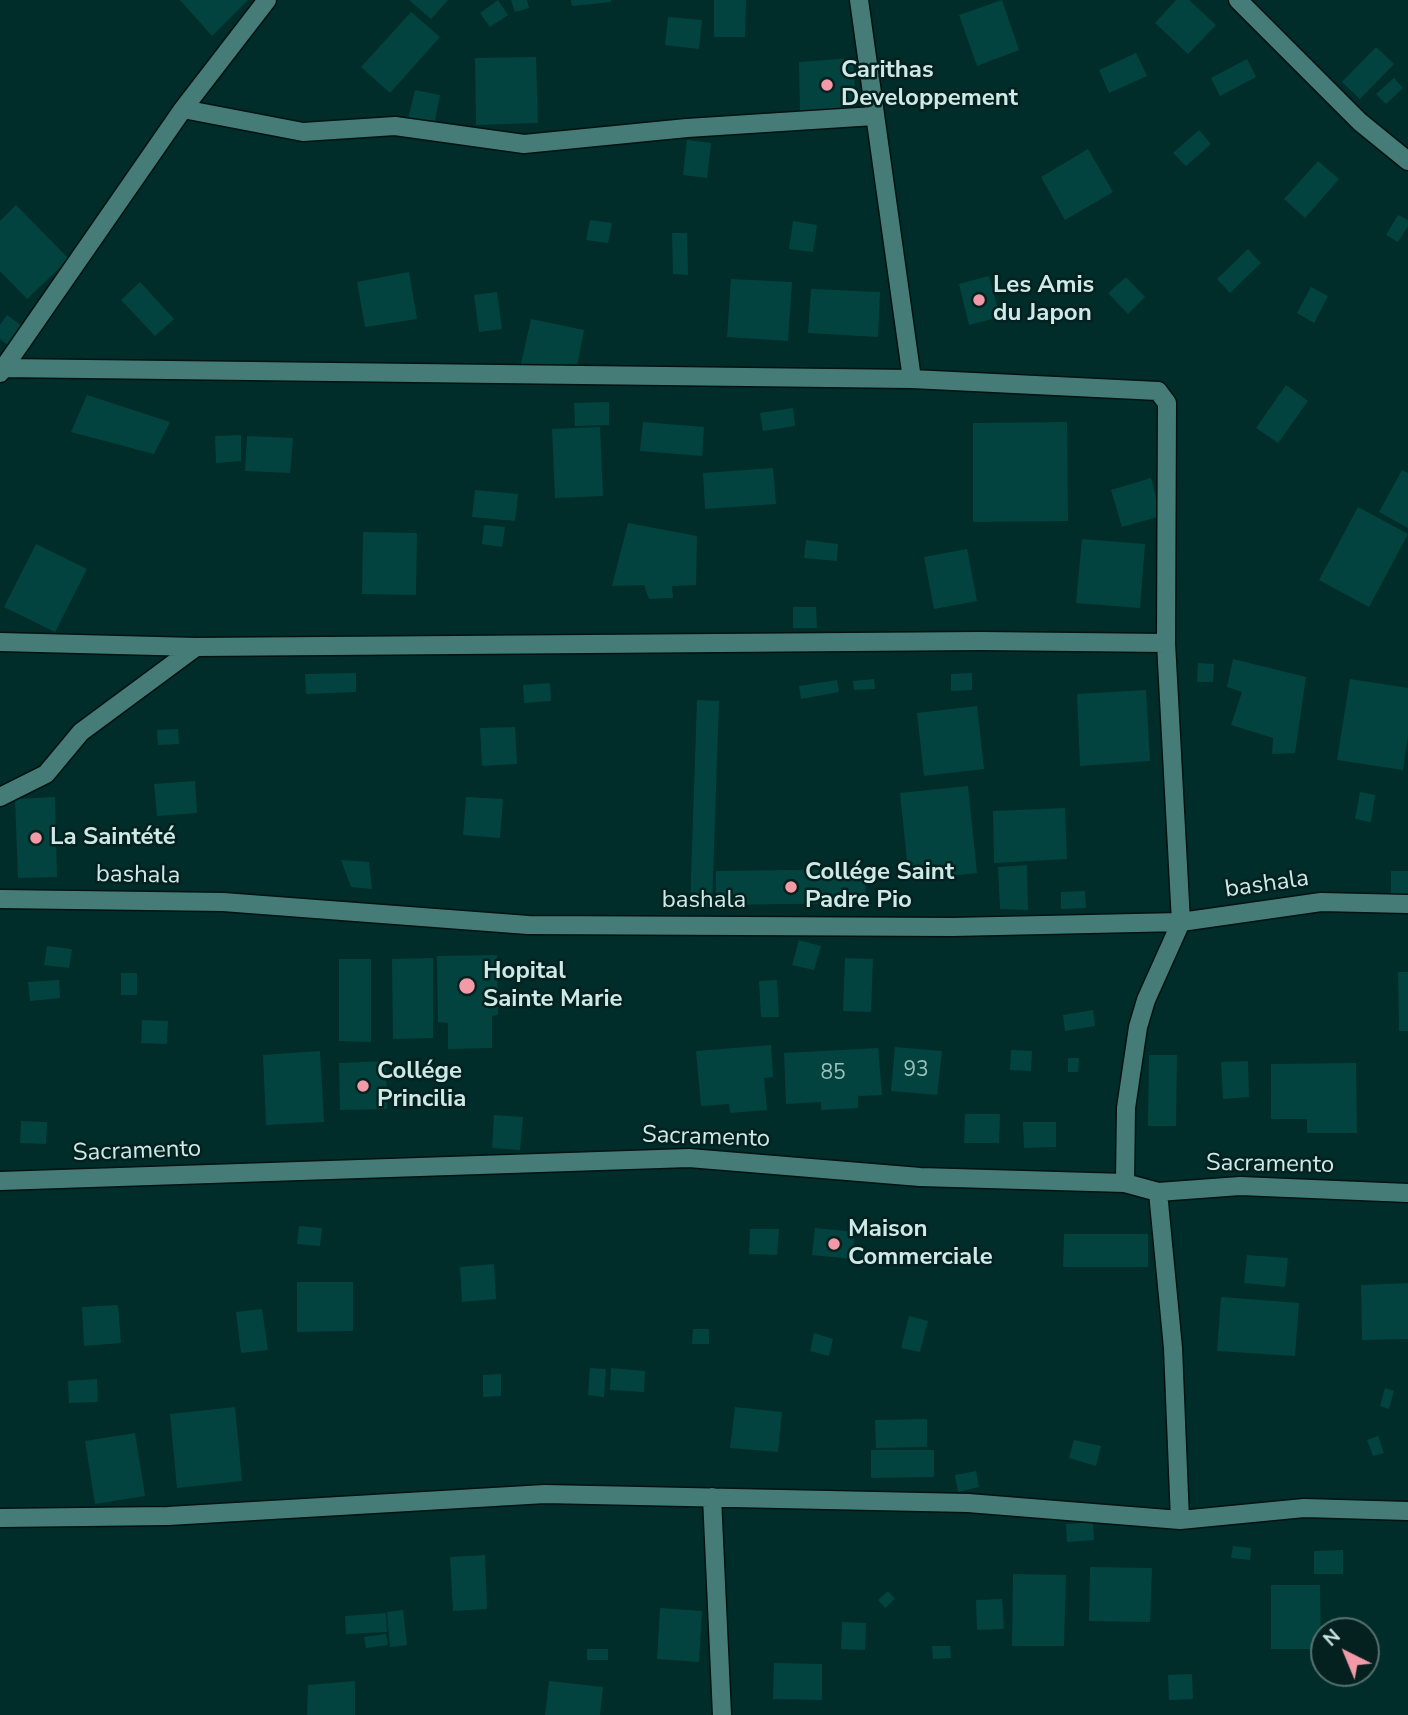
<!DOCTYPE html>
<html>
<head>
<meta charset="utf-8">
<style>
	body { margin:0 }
	#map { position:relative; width:1408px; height:1715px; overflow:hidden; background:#002c2a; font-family:"Nunito Sans",sans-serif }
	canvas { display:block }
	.north { position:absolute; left:1310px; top:1617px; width:70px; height:70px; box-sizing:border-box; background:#04211f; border:2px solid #55716f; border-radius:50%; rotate:317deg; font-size:19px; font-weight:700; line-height:28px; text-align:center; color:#cee9e6 }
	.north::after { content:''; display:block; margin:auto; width:24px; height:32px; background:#f39aa8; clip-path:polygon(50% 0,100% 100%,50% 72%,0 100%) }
</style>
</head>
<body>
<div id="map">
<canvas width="1408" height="1715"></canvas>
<div class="north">N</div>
</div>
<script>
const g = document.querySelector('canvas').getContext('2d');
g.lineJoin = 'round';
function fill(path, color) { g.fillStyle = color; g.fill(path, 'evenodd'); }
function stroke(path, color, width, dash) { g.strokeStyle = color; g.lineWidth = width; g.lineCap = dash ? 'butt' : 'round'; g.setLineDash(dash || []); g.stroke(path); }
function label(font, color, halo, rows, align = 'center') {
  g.font = font + ' "Nunito Sans",sans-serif'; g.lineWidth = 5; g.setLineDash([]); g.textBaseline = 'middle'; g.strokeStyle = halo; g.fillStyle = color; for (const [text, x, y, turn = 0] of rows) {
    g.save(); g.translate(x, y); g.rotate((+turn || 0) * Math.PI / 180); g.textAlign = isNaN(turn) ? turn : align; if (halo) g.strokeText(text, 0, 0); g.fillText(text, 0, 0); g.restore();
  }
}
fill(new Path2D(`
	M180,0H248L212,36Z
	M409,0H448L431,19Z
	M498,0L508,15L490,27L480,13Z
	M511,0H527L529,8L515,12Z
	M571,0H611V2L572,6Z
	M714,0H746L745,37H714Z
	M1002,0L1019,50L977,66L959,15Z
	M1176,0H1189L1216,25L1188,54L1155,23Z
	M411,12L440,37L390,93L361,67Z
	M668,17L702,20L699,49L665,45Z
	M1376,47L1394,64L1360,99L1342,82Z
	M1136,53L1147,76L1109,93L1099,70Z
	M536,57L538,123L476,125L475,58Z
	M853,58L856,108L800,112L799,62Z
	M1247,59L1256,77L1220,96L1211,78Z
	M1394,78L1403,88L1386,104L1376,94Z
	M415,90L440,95L434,125L408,119Z
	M1199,130L1211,144L1186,166L1173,153Z
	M687,140L711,143L707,178L683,175Z
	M1088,149L1113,192L1065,220L1041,177Z
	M1318,161L1339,179L1305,218L1284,199Z
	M16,205L69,259L27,299L0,271V221Z
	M1398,215L1408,220V226L1398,242L1386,235Z
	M590,220L612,223L608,243L586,240Z
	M793,221L817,225L813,252L789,249Z
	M672,233H687L688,275L673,274Z
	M1248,249L1261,263L1230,293L1217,279Z
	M409,272L417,319L365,327L357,282Z
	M989,276L1000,317L969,325L959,284Z
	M1126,277L1145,297L1128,314L1108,293Z
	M731,279L792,282L788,341L727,337Z
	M140,282L174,319L155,336L121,300Z
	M1311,287L1328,296L1314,323L1297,313Z
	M811,289L880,292L878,337L808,333Z
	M497,292L502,329L479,332L474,295Z
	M7,315L26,329L12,348L0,339V325Z
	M531,319L584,330L576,371L520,368Z
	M1286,385L1308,401L1278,443L1256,428Z
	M87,395L170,422L154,454L71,432Z
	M609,402V425L575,426L574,403Z
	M793,408L795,426L763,431L760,413Z
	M643,422L704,427L702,456L640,451Z
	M1067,422L1068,521L973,522V423Z
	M600,427L603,496L555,498L552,429Z
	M241,435V461L216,463L215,436Z
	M247,436L293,438L290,473L245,471Z
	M773,468L776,504L705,509L703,473Z
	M1402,470L1408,473V528L1379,512Z
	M1151,478L1161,516L1122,527L1111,490Z
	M475,490L518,494L515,521L472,517Z
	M1358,507L1408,534L1369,607L1319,580Z
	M628,523L697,536L696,585L672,586L673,598L649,599L644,585L612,586Z
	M484,525L505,527L502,547L482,544Z
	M363,532L417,533L416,595L362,594Z
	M1082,539L1145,544L1140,608L1076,603Z
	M806,540L838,544L837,561L804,558Z
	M36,544L87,569L55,632L4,607Z
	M967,549L977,601L934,609L924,557Z
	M793,607H816L817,628H793Z
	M1233,659L1306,677L1295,753L1272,754L1273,738L1231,725L1242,692L1227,687Z
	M1198,663L1214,664L1213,682H1197Z
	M356,673V692L306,694L305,674Z
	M972,673V690L951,691V674Z
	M874,679L875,689L854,690L853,681Z
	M1350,679L1408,688V735L1403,770L1337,760Z
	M837,680L839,692L801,699L799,686Z
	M550,683L551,701L524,703L523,685Z
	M1146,690L1150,761L1080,766L1077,694Z
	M697,700L719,701L712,907L690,906Z
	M977,706L984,769L924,776L917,713Z
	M515,727L517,764L482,766L480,728Z
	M178,729L179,744L158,745L157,730Z
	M195,781L197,813L157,816L154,784Z
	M968,786L977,873L909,880L900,793Z
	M1360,792L1375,795L1371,822L1355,819Z
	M55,797L57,877L18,878L15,799Z
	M466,797L503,799L500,838L463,835Z
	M1065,808L1067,859L994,863L993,811Z
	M341,860L369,862L372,889L351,887Z
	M1027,865L1028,910L1000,909L998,867Z
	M865,869L866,903L716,905V871Z
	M1391,871H1408V894H1391Z
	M1085,891L1086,908L1061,909V892Z
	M799,940L821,946L814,970L792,965Z
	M47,946L72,949L69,968L44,965Z
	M497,955L498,1015L492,1016V1048L448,1049V1023L438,1022L437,956Z
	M433,958V1038L393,1039L392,959Z
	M845,958L873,959L871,1012L843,1011Z
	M339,959H371V1042L339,1041Z
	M1398,972H1408V1031H1399Z
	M121,973H137V995H121Z
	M59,980L60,998L30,1001L28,982Z
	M777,980L779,1017H761L759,981Z
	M1093,1010L1095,1026L1065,1031L1063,1015Z
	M142,1020L168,1021L167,1044L141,1043Z
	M771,1045L773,1077L764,1078L767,1110L730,1113L729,1104L701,1106L696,1051Z
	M895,1047L942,1051L937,1095L891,1091Z
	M878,1048L882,1095L858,1096V1108L821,1110V1102L786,1104L784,1053Z
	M1011,1050L1032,1051L1031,1071L1010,1070Z
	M320,1051L324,1122L266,1125L263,1055Z
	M1149,1055H1177L1176,1126H1148Z
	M1068,1058H1079L1078,1072H1068Z
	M386,1061L387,1109L340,1110L339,1063Z
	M1248,1061L1249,1097L1223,1099L1221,1062Z
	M1356,1063L1357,1133H1307V1119H1271V1064Z
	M965,1114H1000L999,1143H964Z
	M494,1115L523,1117L520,1150L492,1148Z
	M21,1121L47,1122L46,1144L20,1143Z
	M1023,1122H1056V1147L1024,1148Z
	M299,1226L322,1228L320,1246L297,1244Z
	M815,1228L855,1232L852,1259L812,1255Z
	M750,1229H779L777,1255L749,1254Z
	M1064,1234H1148V1267H1063Z
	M1247,1255L1288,1258L1285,1287L1244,1283Z
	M494,1264L496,1299L462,1302L460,1267Z
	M297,1282H353V1331L297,1332Z
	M1408,1283V1339L1362,1340L1361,1285Z
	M1221,1297L1299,1303L1295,1356L1217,1351Z
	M118,1305L121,1343L84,1346L82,1307Z
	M262,1309L268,1350L241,1353L236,1312Z
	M909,1316L928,1321L920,1352L901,1348Z
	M693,1329H709V1344H692Z
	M814,1333L833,1339L829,1356L810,1351Z
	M590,1368L606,1369L604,1397L588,1395Z
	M611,1368L645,1371L644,1392L610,1390Z
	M501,1374V1396L483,1397V1375Z
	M97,1379L98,1402L69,1403L68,1381Z
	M1385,1388L1394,1391L1389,1409L1380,1406Z
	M235,1407L242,1481L177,1488L170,1414Z
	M735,1407L782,1412L778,1452L730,1448Z
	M927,1419V1447L876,1448L875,1420Z
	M135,1433L145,1496L95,1504L85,1441Z
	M1378,1436L1384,1453L1373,1456L1367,1440Z
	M1074,1440L1101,1446L1096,1466L1069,1458Z
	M871,1450H934V1477L871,1478Z
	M976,1471L979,1487L958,1492L955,1475Z
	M1093,1522L1094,1540L1067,1542L1066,1524Z
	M1233,1546L1251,1548L1250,1560L1231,1558Z
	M1343,1550V1574H1314V1551Z
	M485,1555L487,1609L453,1611L450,1557Z
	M1090,1567L1152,1568L1150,1622L1089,1621Z
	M1013,1574L1066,1575L1064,1646H1012Z
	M1271,1585H1320L1321,1649H1271Z
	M888,1591L895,1599L885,1608L878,1600Z
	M1002,1599L1004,1629L977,1630L976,1600Z
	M660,1608L702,1611L699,1662L657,1659Z
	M403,1610L407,1645L390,1647L387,1612Z
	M386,1613L387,1632L346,1634L345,1616Z
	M842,1622L866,1623L865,1650L841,1649Z
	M386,1634L388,1645L366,1648L364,1637Z
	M932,1646H950L951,1658L933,1659Z
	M587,1649H608V1660H587Z
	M774,1663L822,1664V1700L773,1699Z
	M1192,1674L1193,1699L1169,1700L1168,1675Z
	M355,1681V1715H307L308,1685Z
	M549,1681L603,1687L600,1715H545Z`), '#03433f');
const minor = new Path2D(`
	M859,0L912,379
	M1238,0L1360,122L1408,161
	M183,109L303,132L395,126L524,144L687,128L874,116
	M3,368L912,379L1158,391L1167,403L1166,643L1181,922L1146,1000L1138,1027L1126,1108L1125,1183
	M0,373L183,109L267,0
	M0,642L196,647L981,641L1166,643
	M0,797L46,774L81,732L196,647
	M0,899L223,902L528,925L952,927L1181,922L1321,902L1408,904
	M0,1181L689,1158L920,1177L1125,1183L1158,1192L1240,1186L1408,1193
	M1158,1192L1173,1348L1180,1520
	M712,1497L722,1715
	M0,1518L168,1516L545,1494L968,1503L1180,1520L1304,1508L1408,1511`);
stroke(minor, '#001311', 21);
stroke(minor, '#467c78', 18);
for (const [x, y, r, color] of [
	[827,85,7,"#f39aa8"],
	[979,300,7,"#f39aa8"],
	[36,838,7,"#f39aa8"],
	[791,887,7,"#f39aa8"],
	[467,986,9,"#f39aa8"],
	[363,1086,7,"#f39aa8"],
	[834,1244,7,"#f39aa8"]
]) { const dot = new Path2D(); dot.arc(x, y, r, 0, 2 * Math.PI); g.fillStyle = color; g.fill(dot); stroke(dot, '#04211f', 2.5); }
label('21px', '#9bc0bc', null, [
	["93",916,1071],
	["85",833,1074]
]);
label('bold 24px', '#cee9e6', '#04211f', [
	["Carithas",841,71],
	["Developpement",841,99],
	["Les Amis",993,286],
	["du Japon",993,314],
	["La Saintété",50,838],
	["Collége Saint",805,873],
	["Padre Pio",805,901],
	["Hopital",483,972],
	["Sainte Marie",483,1000],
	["Collége",377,1072],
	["Princilia",377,1100],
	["Maison",848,1230],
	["Commerciale",848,1258]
], 'left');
label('24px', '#cee9e6', '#04211f', [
	["bashala",138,876,1],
	["bashala",1267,885,-8],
	["bashala",704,901],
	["Sacramento",706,1138,2],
	["Sacramento",137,1152,-2],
	["Sacramento",1270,1165,1]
]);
</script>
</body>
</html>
